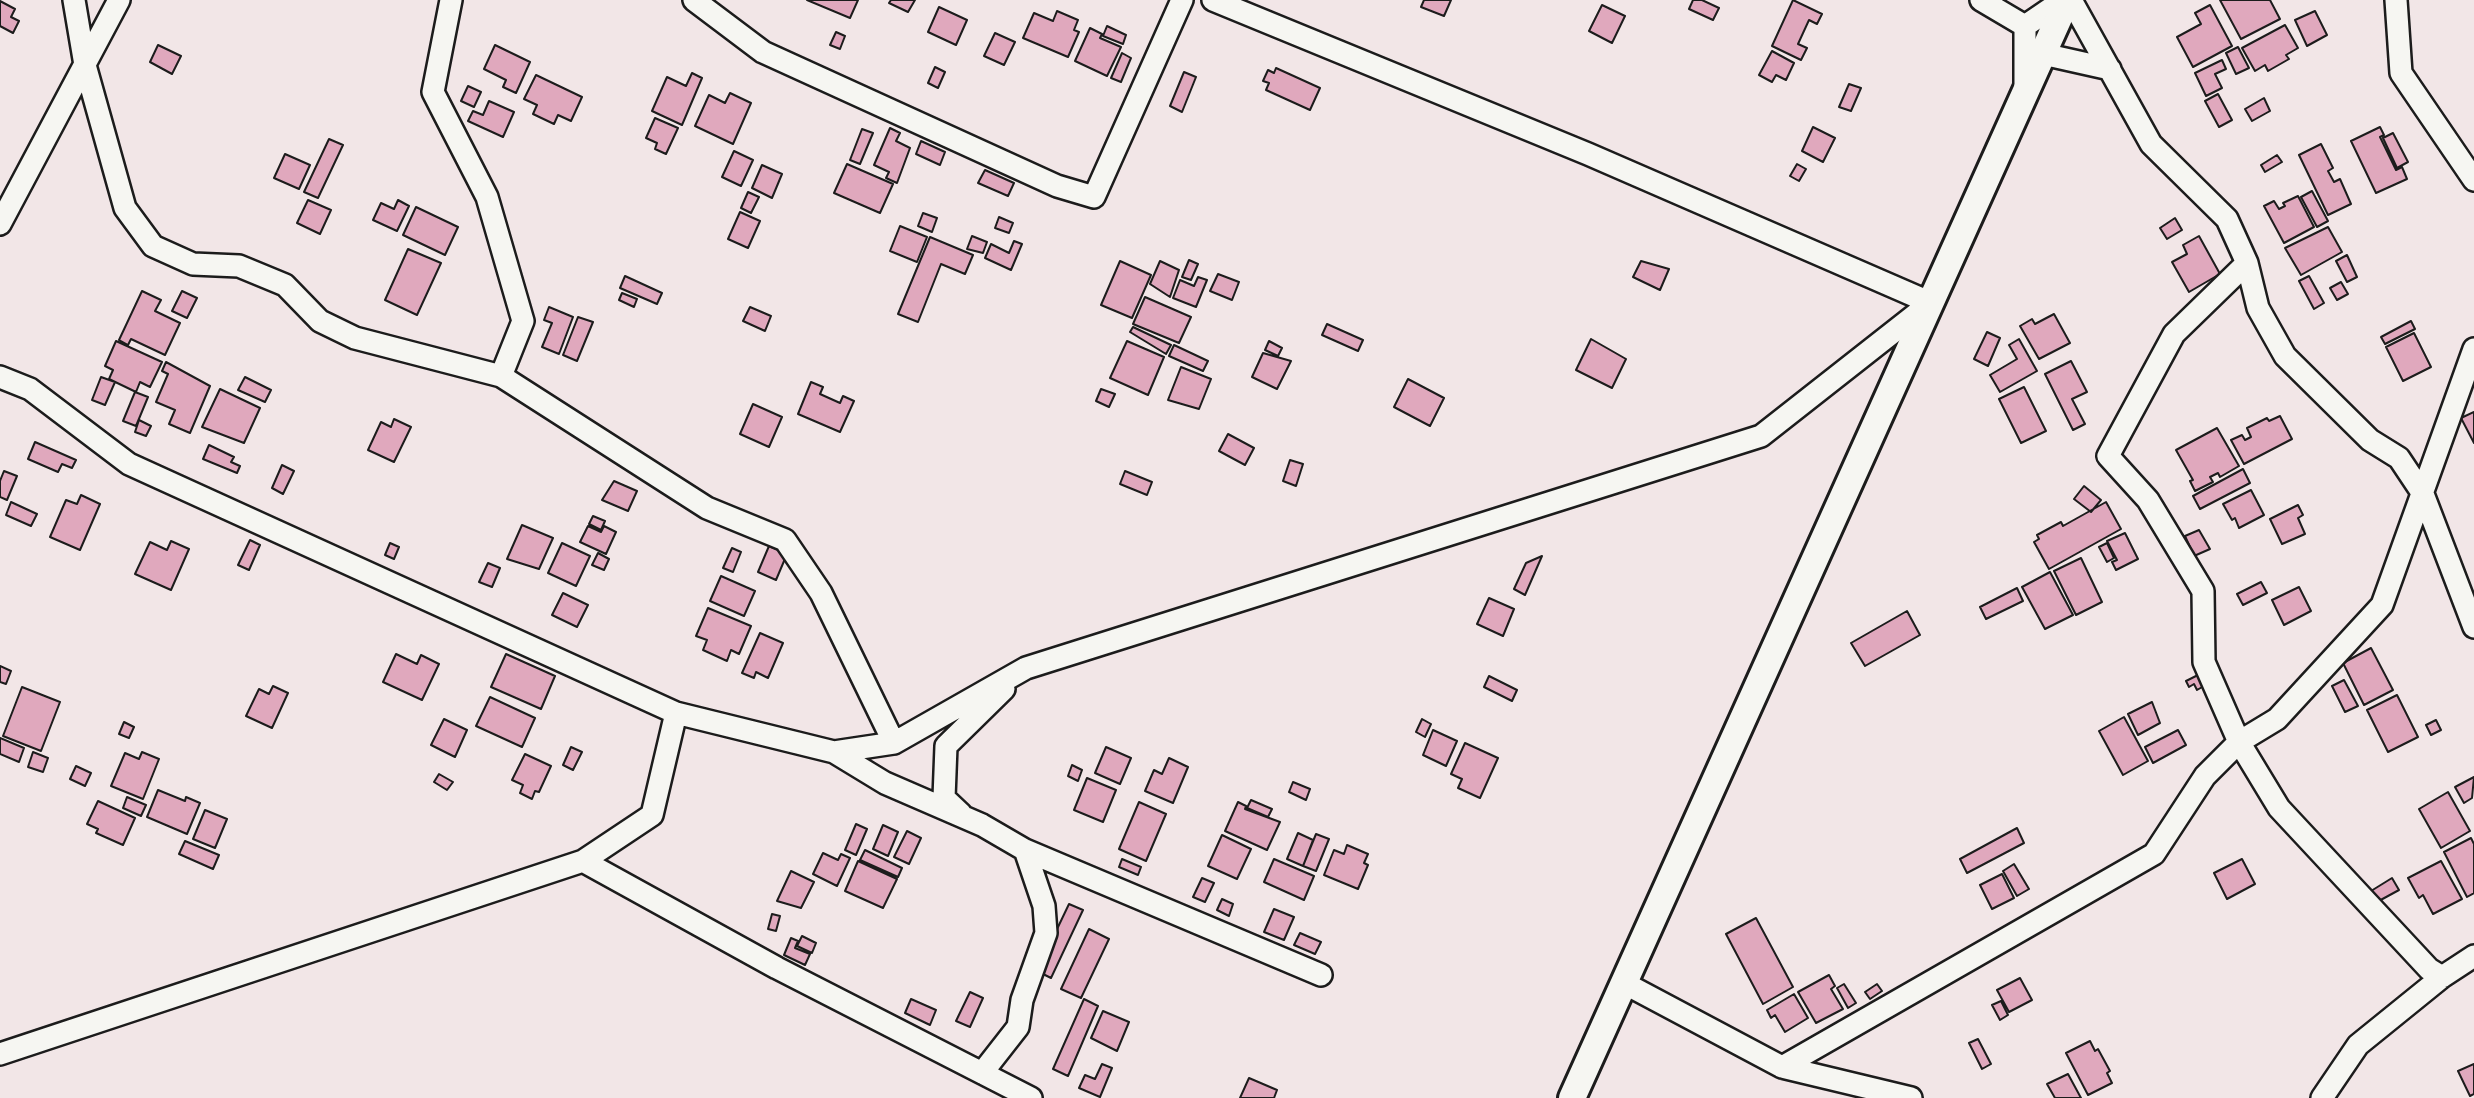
<!DOCTYPE html>
<html>
<head>
<meta charset="utf-8">
<style>
	body { margin:0 }
	canvas { display:block; background:#f2e6e7 }
</style>
</head>
<body>
<canvas width="2474" height="1098"></canvas>
<script>
const g = document.querySelector('canvas').getContext('2d');
g.lineJoin = 'round';
function fill(path, color) { g.fillStyle = color; g.fill(path, 'evenodd'); }
function stroke(path, color, width, dash) { g.strokeStyle = color; g.lineWidth = width; g.lineCap = dash ? 'butt' : 'round'; g.setLineDash(dash || []); g.stroke(path); }
const building = new Path2D(`
	M807,0H858L850,18Z
	M891,0H915L908,12L889,3Z
	M1424,0H1451L1444,16L1421,7Z
	M1693,0H1702L1719,8L1713,20L1689,9Z
	M1793,0L1822,14L1817,24L1809,20L1798,44L1807,48L1801,60L1772,46Z
	M2220,0H2270L2280,19L2241,39Z
	M0,1L15,9L11,17L19,21L13,33L0,26Z
	M1602,5L1625,16L1612,43L1589,31Z
	M2210,5L2232,46L2193,67L2177,37L2201,24L2195,13Z
	M939,7L967,20L956,45L928,32Z
	M1057,11L1078,20L1074,30L1079,32L1068,57L1023,38L1034,13L1053,21Z
	M2315,11L2327,35L2307,46L2295,20Z
	M2285,25L2298,48L2286,55L2289,59L2268,71L2265,65L2255,71L2242,48Z
	M1107,26L1126,35L1123,44L1103,36Z
	M1090,28L1102,34L1100,38L1121,47L1107,76L1075,61Z
	M836,32L845,36L840,49L830,45Z
	M995,33L1015,42L1004,65L984,56Z
	M158,45L181,56L172,74L150,62Z
	M495,45L530,62L516,93L503,87L506,80L484,69Z
	M2238,47L2249,68L2236,74L2226,53Z
	M1772,51L1794,63L1786,80L1776,75L1772,82L1759,75Z
	M1122,53L1131,58L1121,82L1111,78Z
	M2222,60L2226,69L2215,74L2222,88L2206,96L2195,73Z
	M935,67L945,72L938,88L928,83Z
	M1276,68L1320,88L1310,110L1266,90L1269,83L1263,81L1268,70L1274,73Z
	M1184,72L1196,77L1182,112L1170,106Z
	M692,73L702,78L682,125L652,111L667,77L686,86Z
	M536,75L582,97L571,121L558,115L554,124L533,114L537,105L524,99Z
	M1849,84L1861,88L1851,111L1839,107Z
	M468,86L481,92L474,107L461,101Z
	M730,93L751,103L733,144L695,126L709,95L725,103Z
	M2218,94L2232,120L2219,127L2205,101Z
	M2264,98L2270,111L2252,121L2245,109Z
	M489,101L514,112L503,137L468,121L473,111L483,115Z
	M655,118L678,128L666,154L655,149L657,143L646,138Z
	M1813,127L1835,138L1823,162L1802,151Z
	M2380,127L2384,135L2380,137L2396,170L2402,167L2407,179L2376,193L2351,141Z
	M890,128L900,133L896,141L910,148L897,183L886,178L889,172L874,165Z
	M862,129L873,133L860,164L850,160Z
	M2393,133L2408,162L2397,168L2383,138Z
	M329,139L343,145L318,198L304,192Z
	M921,141L945,152L940,165L916,154Z
	M2321,144L2333,168L2328,171L2334,182L2340,179L2351,204L2328,215L2299,155Z
	M734,151L753,160L741,186L722,177Z
	M285,154L310,165L299,189L274,178Z
	M2277,155L2282,162L2265,172L2261,165Z
	M847,164L893,184L880,213L834,193Z
	M1797,164L1806,169L1799,181L1790,176Z
	M762,165L782,174L772,198L752,188Z
	M985,170L1014,183L1008,196L978,183Z
	M2312,191L2328,221L2317,227L2301,197Z
	M748,192L759,197L751,213L741,208Z
	M2298,196L2314,227L2284,243L2264,206L2274,201L2279,209L2285,206L2283,203Z
	M308,200L331,210L320,234L297,223Z
	M398,200L409,206L397,231L373,220L381,203L394,209Z
	M416,207L458,227L445,255L403,235Z
	M740,212L760,221L748,248L728,239Z
	M923,213L937,218L932,232L918,226Z
	M999,217L1013,223L1009,233L995,228Z
	M2175,218L2182,230L2167,239L2160,228Z
	M900,226L927,237L917,262L890,251Z
	M2328,227L2342,252L2301,275L2285,248Z
	M972,236L987,242L983,253L967,249Z
	M2199,236L2220,274L2189,292L2172,262L2187,254L2183,245Z
	M930,237L973,255L965,274L941,264L918,322L898,314Z
	M1014,241L1022,244L1011,270L985,258L991,244L1009,253Z
	M408,249L441,263L417,315L385,300Z
	M2347,255L2357,277L2347,282L2336,261Z
	M1189,260L1198,264L1191,280L1182,277Z
	M1120,261L1151,275L1132,318L1101,305Z
	M1160,261L1179,270L1170,297L1150,284Z
	M1641,261L1669,269L1660,290L1633,277Z
	M1218,274L1239,282L1232,300L1210,291Z
	M625,276L662,293L657,304L620,288Z
	M2309,276L2324,303L2314,309L2299,281Z
	M1198,277L1207,280L1196,307L1173,298L1180,280L1194,286Z
	M2341,282L2348,294L2337,300L2330,288Z
	M142,291L161,300L155,311L180,323L165,355L131,339L128,345L119,340Z
	M182,291L197,298L187,318L172,311Z
	M622,293L637,299L634,307L619,300Z
	M1145,297L1191,317L1179,343L1133,324Z
	M549,307L573,317L559,354L542,347L552,323L544,320Z
	M750,307L771,316L765,331L743,321Z
	M2054,314L2070,343L2039,359L2020,326L2032,319L2035,324Z
	M578,317L593,322L577,361L563,355Z
	M2411,321L2415,329L2385,344L2381,337Z
	M1327,324L1363,340L1358,351L1322,335Z
	M1133,327L1171,345L1166,354L1130,332Z
	M1987,332L2000,338L1988,366L1974,359Z
	M2414,333L2431,367L2403,381L2386,347Z
	M1591,339L1626,359L1612,388L1576,370Z
	M2019,339L2037,371L2000,392L1990,375L2017,359L2009,345Z
	M116,341L162,362L150,387L140,382L136,392L109,379L113,370L105,366Z
	M1127,341L1164,357L1148,395L1110,378Z
	M1269,341L1282,348L1278,356L1265,350Z
	M1174,345L1208,361L1203,371L1169,356Z
	M1263,353L1291,361L1277,389L1252,377Z
	M2071,361L2087,392L2072,399L2085,424L2073,430L2045,374Z
	M166,362L210,386L190,433L169,424L175,410L156,402L168,374L162,371Z
	M1181,367L1211,379L1199,409L1168,400Z
	M101,377L115,382L105,405L92,400Z
	M245,377L271,390L265,402L238,390Z
	M1408,379L1444,398L1430,426L1394,407Z
	M811,382L823,387L820,394L840,403L843,396L854,401L840,432L798,414Z
	M2024,387L2046,431L2021,443L1999,399Z
	M220,389L260,408L244,443L202,427Z
	M1101,389L1115,394L1109,407L1096,401Z
	M135,392L148,397L136,426L123,421Z
	M753,404L782,417L769,447L740,434Z
	M2474,412V443L2461,418Z
	M2280,416L2292,439L2244,464L2231,440L2242,435L2245,440L2251,437L2247,428L2267,418L2269,421Z
	M394,419L411,427L394,462L368,450L381,422L391,427Z
	M139,420L151,426L146,436L135,432Z
	M2217,428L2239,466L2220,477L2218,473L2210,477L2213,482L2195,491L2190,481L2193,480L2176,450Z
	M1228,434L1254,448L1245,465L1219,451Z
	M35,442L76,460L72,468L62,464L58,472L28,459Z
	M209,445L234,457L231,462L240,466L237,473L203,459Z
	M1290,460L1303,464L1296,486L1283,481Z
	M282,465L294,471L283,494L272,488Z
	M2243,469L2250,483L2200,509L2193,496Z
	M4,471L17,476L7,500L0,497V481Z
	M1125,471L1152,482L1147,495L1120,484Z
	M614,481L637,491L628,511L602,500Z
	M2084,486L2101,500L2091,512L2074,499Z
	M2251,490L2264,515L2239,528L2235,518L2232,520L2223,504Z
	M81,495L100,504L80,550L50,537L66,500L77,504Z
	M11,502L37,514L31,526L6,515Z
	M2106,502L2121,529L2049,569L2034,542L2039,539L2037,535L2061,522L2063,526Z
	M2298,505L2303,515L2298,518L2305,534L2282,544L2270,519Z
	M593,516L605,521L601,530L589,524Z
	M522,525L553,538L539,569L507,559Z
	M588,526L601,532L604,526L616,532L606,554L580,542Z
	M2199,530L2210,549L2194,556L2185,536Z
	M2125,533L2138,559L2116,570L2112,562L2117,560L2107,541Z
	M250,540L260,545L249,570L238,565Z
	M171,541L189,549L171,590L135,574L150,542L167,550Z
	M390,543L399,547L394,559L385,555Z
	M562,543L590,556L576,586L548,573Z
	M2107,543L2114,558L2107,562L2099,547Z
	M769,546L787,554L776,580L758,572Z
	M732,548L741,552L733,572L723,568Z
	M598,553L609,559L604,570L592,565Z
	M1542,556L1525,595L1514,589L1526,563Z
	M2081,558L2102,602L2076,615L2054,571Z
	M488,563L500,568L492,587L479,582Z
	M2050,572L2073,615L2045,629L2022,587Z
	M721,576L755,591L744,616L710,601Z
	M2261,582L2267,593L2243,605L2237,594Z
	M2299,587L2311,611L2284,625L2272,600Z
	M2017,588L2023,601L1986,619L1980,607Z
	M563,593L588,605L577,627L552,615Z
	M1489,598L1514,609L1503,636L1477,624Z
	M708,608L751,626L739,654L731,650L727,661L703,650L707,640L696,636Z
	M1907,611L1920,635L1865,666L1851,643Z
	M760,633L783,643L768,678L756,672L754,678L742,673Z
	M2371,648L2393,690L2364,705L2343,663Z
	M396,654L417,664L421,655L439,664L422,700L383,682Z
	M506,654L555,676L541,709L491,687Z
	M0,666L11,671L6,684L0,682Z
	M2198,675L2204,686L2197,690L2194,684L2189,687L2186,681Z
	M1489,676L1517,690L1512,701L1484,687Z
	M2344,680L2358,706L2345,712L2332,686Z
	M273,686L288,693L272,728L246,716L259,689L269,694Z
	M22,687L60,702L41,751L3,736Z
	M2397,695L2418,737L2388,752L2367,710Z
	M490,697L535,718L522,747L476,726Z
	M2152,702L2160,723L2138,735L2128,714Z
	M2124,717L2148,761L2123,775L2099,731Z
	M444,719L467,730L455,757L431,745Z
	M1422,719L1431,724L1425,737L1416,732Z
	M2436,720L2441,730L2431,735L2426,725Z
	M124,722L134,727L129,738L119,734Z
	M1433,730L1457,741L1446,766L1423,755Z
	M2178,730L2186,745L2153,763L2145,747Z
	M0,738L24,748L19,762L0,754Z
	M1465,743L1498,758L1480,798L1458,788L1462,779L1451,774Z
	M571,747L582,752L573,770L563,765Z
	M1106,747L1131,758L1120,784L1095,773Z
	M33,752L48,758L43,772L28,767Z
	M142,752L159,759L143,799L111,786L125,753L139,759Z
	M525,754L551,766L539,792L535,791L532,799L520,793L523,785L512,780Z
	M1169,758L1188,767L1173,803L1145,791L1154,770L1162,774Z
	M1072,765L1082,770L1078,781L1068,776Z
	M76,766L91,773L85,786L70,779Z
	M439,774L453,782L447,790L434,782Z
	M2474,777L2472,798L2464,803L2455,787Z
	M1087,778L1116,790L1103,822L1074,810Z
	M1293,782L1310,789L1306,800L1289,792Z
	M158,790L185,801L186,797L200,803L187,834L147,817Z
	M2448,792L2470,831L2441,848L2419,809Z
	M127,797L146,805L141,816L123,808Z
	M1251,800L1272,809L1268,817L1247,808Z
	M98,801L135,818L123,845L96,833L98,829L87,824Z
	M1139,802L1166,814L1146,861L1119,849Z
	M1238,802L1246,806L1245,809L1280,822L1267,850L1225,831Z
	M205,810L227,819L215,848L193,839Z
	M856,824L867,829L856,855L845,850Z
	M883,825L898,832L888,856L873,849Z
	M2017,828L2024,843L1967,873L1960,859Z
	M907,831L921,838L909,864L894,857Z
	M1298,833L1313,840L1303,866L1287,859Z
	M1316,834L1329,839L1316,871L1303,866Z
	M1222,835L1251,849L1237,879L1208,866Z
	M2471,838L2474,844V893L2467,897L2444,852Z
	M185,841L219,855L213,869L179,854Z
	M1347,845L1368,854L1364,863L1368,865L1358,889L1324,875L1334,850L1344,854Z
	M865,850L902,868L898,877L860,860Z
	M823,853L838,860L841,854L850,858L837,886L813,874Z
	M1122,859L1141,867L1138,875L1119,867Z
	M1274,859L1314,876L1304,900L1264,882Z
	M2242,859L2255,884L2227,899L2214,873Z
	M858,861L897,879L883,908L845,891Z
	M2441,861L2462,899L2433,914L2423,895L2419,898L2408,878Z
	M2014,864L2029,889L2017,896L2003,871Z
	M791,871L814,882L801,908L777,901Z
	M2002,874L2014,898L1992,909L1980,885Z
	M1202,878L1214,883L1205,902L1193,897Z
	M2392,878L2399,890L2377,902L2371,891Z
	M1222,899L1233,904L1229,916L1217,910Z
	M1069,904L1083,910L1051,978L1037,971Z
	M1274,909L1294,917L1284,940L1264,932Z
	M772,914L780,916L776,931L768,929Z
	M1756,918L1793,987L1763,1004L1726,934Z
	M1089,929L1109,939L1081,998L1061,989Z
	M1300,933L1321,942L1315,954L1294,945Z
	M802,936L816,943L812,953L797,946Z
	M791,938L798,941L795,948L810,954L805,965L784,955Z
	M1829,975L1835,986L1831,989L1843,1009L1816,1023L1798,992Z
	M2020,978L2032,1000L2009,1012L1997,990Z
	M1844,984L1856,1003L1848,1008L1837,988Z
	M1877,984L1882,991L1870,999L1865,992Z
	M970,992L983,998L970,1027L956,1021Z
	M1794,994L1808,1018L1785,1032L1775,1015L1771,1018L1767,1010Z
	M911,999L936,1010L930,1025L905,1013Z
	M1084,999L1098,1006L1068,1076L1053,1069Z
	M2001,1001L2008,1015L2000,1020L1992,1005Z
	M1103,1011L1129,1022L1117,1051L1091,1038Z
	M1978,1039L1991,1064L1982,1069L1969,1043Z
	M2090,1041L2095,1051L2098,1049L2110,1071L2107,1073L2112,1083L2088,1095L2066,1053Z
	M1102,1064L1112,1068L1100,1097L1079,1088L1085,1075L1095,1079Z
	M2474,1064V1094L2470,1096L2458,1071Z
	M2068,1074L2081,1098H2055L2047,1084Z
	M1249,1078L1277,1090L1274,1098H1240Z`);
fill(building, '#e0a8bd');
stroke(building, '#1c1c1c', 2);
const minor = new Path2D(`
	M74,0L85,65L125,208L153,246L193,264L239,266L285,285L320,321L355,338L501,376
	M451,0L433,92L487,197L523,321L501,376L707,508L785,540L821,593L894,743
	M694,0L763,52L1057,186L1094,197L1182,0
	M1213,0L1588,154L1931,303
	M1981,0L2025,26L2063,0
	M2071,0L2151,144L2227,219L2247,263L2258,308L2285,356L2370,440L2399,458L2423,494L2474,627
	M2396,0L2401,73L2474,180
	M2043,54L2110,69
	M2025,90V26
	M0,224L119,0
	M2247,263L2174,334L2108,456L2148,500L2203,591L2204,662L2239,742L2279,808L2429,969L2442,977
	M0,377L30,389L129,464L676,713L652,815L583,861
	M676,713L834,752L894,743L1026,668L1761,436L1929,304
	M834,752L885,783L982,825L1025,850L1321,975
	M961,814L944,798L946,746L1004,689
	M1624,983L1782,1067L2154,854L2205,776L2239,742L2277,719L2382,605L2474,349
	M0,1054L583,861L777,968L1031,1098
	M1782,1067L1911,1098
	M982,1073L1018,1027L1022,1000L1046,933L1044,906L1025,850
	M2322,1098L2358,1045L2442,977L2474,956`);
const tertiary = new Path2D(`
	M1572,1098L2067,0`);
stroke(minor, '#1c1c1c', 26);
stroke(tertiary, '#1c1c1c', 32);
stroke(minor, '#f6f6f2', 21);
stroke(tertiary, '#f6f6f2', 26);
</script>
</body>
</html>
